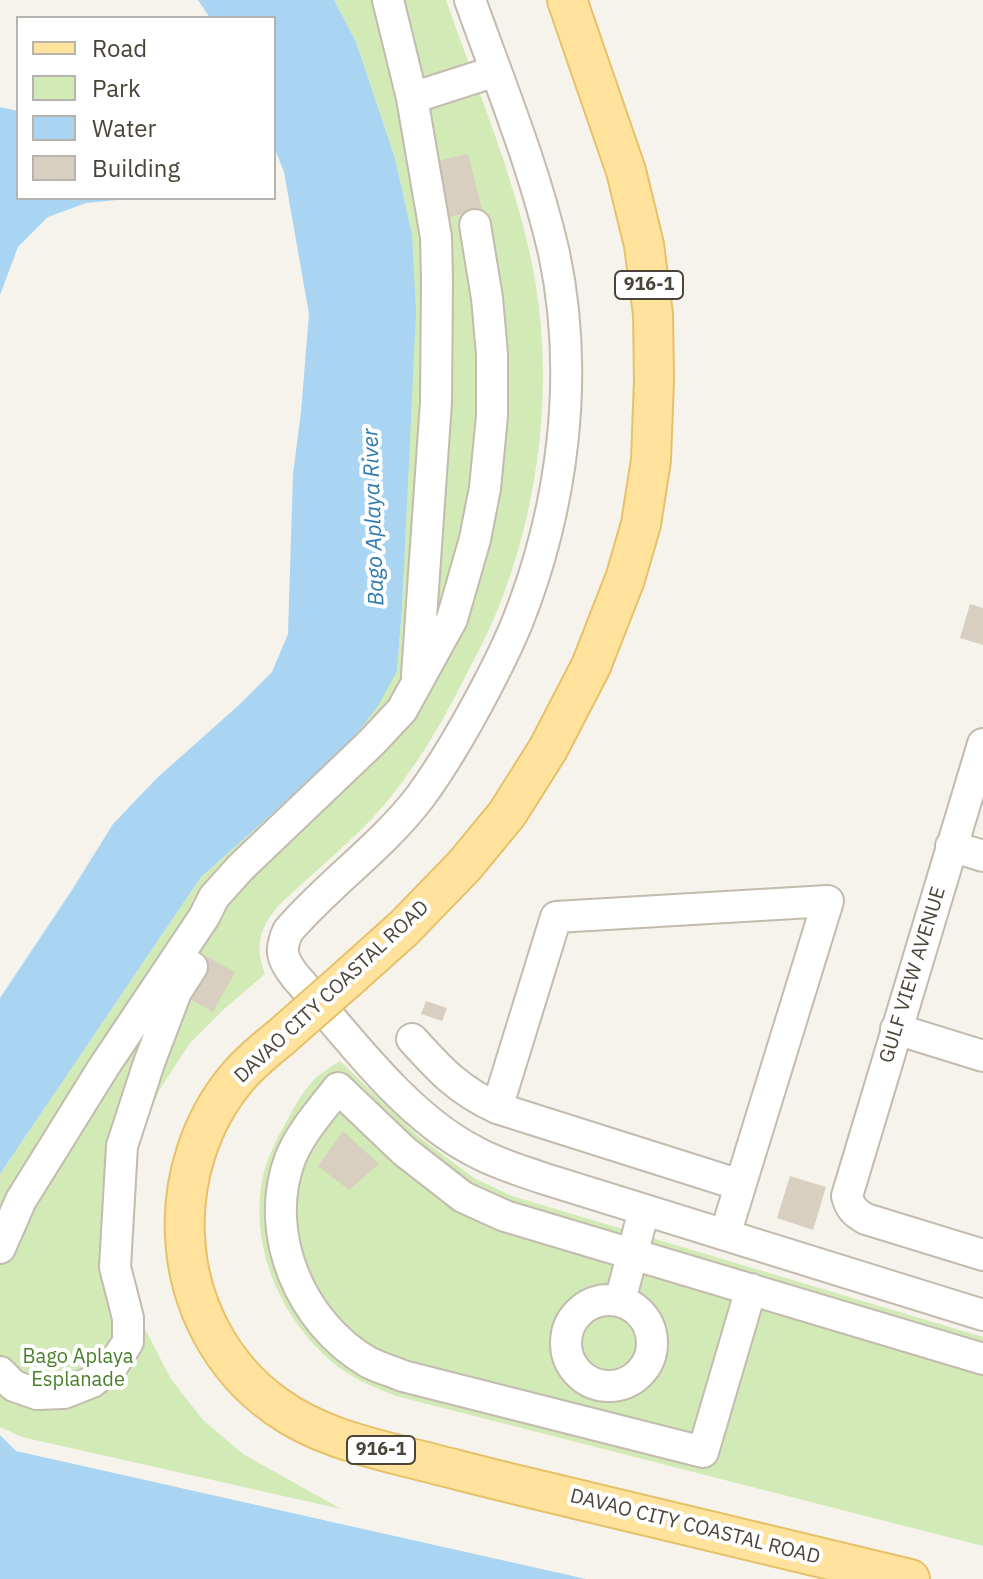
<!DOCTYPE html>
<html>
<head>
<meta charset="utf-8">
<style>
	body { margin:0 }
	#map { position:relative; width:983px; height:1579px; overflow:hidden; background:#f6f3ec; font-family:"IBM Plex Sans",sans-serif }
	canvas { display:block }
	.legend { position:absolute; left:16px; top:16px; width:260px; height:184px; box-sizing:border-box; background:#fff; border:2px solid #b7b4b0; margin:0; padding:10px 14px; list-style:none; font-size:24px; color:#4b4439 }
	.legend li { display:flex; align-items:center; gap:16px; height:40px }
	.legend b { width:40px; border:2px solid #b7b4b0 }
</style>
</head>
<body>
<div id="map">
<canvas width="983" height="1579"></canvas>
<ul class="legend">
<li><b style="height:10px;background:#ffe39c"></b>Road</li>
<li><b style="height:22px;background:#d2eab5"></b>Park</li>
<li><b style="height:22px;background:#a9d4f2"></b>Water</li>
<li><b style="height:22px;background:#d8cfc1"></b>Building</li>
</ul>
</div>
<script>
const g = document.querySelector('canvas').getContext('2d');
g.lineJoin = 'round';
function fill(path, color) { g.fillStyle = color; g.fill(path, 'evenodd'); }
function stroke(path, color, width, dash) { g.strokeStyle = color; g.lineWidth = width; g.lineCap = dash ? 'butt' : 'round'; g.setLineDash(dash || []); g.stroke(path); }
function label(font, color, halo, rows, align = 'center') {
  g.font = font + ' "IBM Plex Sans",sans-serif'; g.lineWidth = 8; g.setLineDash([]); g.textBaseline = 'middle'; g.strokeStyle = halo; g.fillStyle = color; for (const [text, x, y, turn = 0] of rows) {
    g.save(); g.translate(x, y); g.rotate((+turn || 0) * Math.PI / 180); g.textAlign = isNaN(turn) ? turn : align; if (halo) g.strokeText(text, 0, 0); g.fillText(text, 0, 0); g.restore();
  }
}
fill(new Path2D(`
	M334,0H446C476,86 512,170 531,259C556,376 541,506 495,616C485,640 472,663 460,687C439,728 415,768 385,804C354,840 315,871 280,904C260,927 254,945 265,974L222,1011L190,1043L160,1089L136,1145L128,1267L144,1327L171,1379L203,1420L243,1454L341,1509L22,1437L0,1427V1174L201,877L307,783L397,671L402,609L408,464L412,234L395,158L356,42Z
	M340,1061L418,1136L474,1178L512,1196L983,1337V1546L396,1396C373,1387 351,1378 332,1362C282,1319 252,1253 261,1187C264,1163 276,1140 288,1119C294,1107 302,1093 311,1083C318,1074 331,1067 340,1061Z`), '#d2eab5');
fill(new Path2D(`
	M198,0H334L356,42L395,158L412,234L416,312L402,609L397,671L378,706L351,741L307,783L201,877L0,1174V998L72,890L113,824L157,778L240,704L272,672L288,634L293,474L301,412L309,314L284,172L274,147V18H210Z
	M0,107L18,111V198H137L86,203L48,217L18,247L0,295Z
	M0,1435L16,1451L586,1579H0Z`), '#a9d4f2');
fill(new Path2D(`
	M468,154L482,209L450,217L436,161Z
	M970,604L983,608V645L960,638Z
	M206,956L235,972L213,1012L183,995Z
	M426,1001L447,1008L442,1021L421,1014Z
	M343,1131L379,1164L349,1190L318,1166Z
	M790,1176L826,1187L813,1230L777,1218Z`), '#d8cfc1');
const minor = new Path2D(`
	M388,0L412,98L436,237L437,280L436,402L417,675
	M470,0C500,84 534,166 554,253C580,375 563,508 517,623C508,645 497,667 486,688C466,726 445,763 420,797C381,848 329,883 288,931C279,951 282,959 295,976C346,1034 405,1116 474,1151C495,1163 519,1170 542,1178L983,1315
	M412,98L496,71
	M983,744L847,1196C850,1208 855,1213 866,1219L983,1255
	M951,846L983,856
	M896,1029L983,1056
	M412,1039C440,1070 458,1090 497,1108L740,1185
	M497,1108L556,917L828,901L725,1235
	M0,1248L21,1200L54,1147L103,1068L204,917L214,897L241,867L371,743L402,710L452,619L475,539L485,488L492,416V354L487,298L475,225
	M751,1289L703,1452L403,1376C392,1371 379,1368 368,1362C301,1323 262,1234 290,1159C300,1133 322,1109 338,1088L404,1151L463,1197L505,1216L983,1359
	M566 1343a43 43 0 1 1 86 0a43 43 0 1 1-86 0Z
	M620,1301L644,1210
	M0,1372L14,1386L37,1394L64,1393L92,1382L113,1365L128,1342V1318L115,1267L122,1146L149,1063L176,992L192,967`);
const major = new Path2D(`
	M346,980L404,928L465,865L507,814L548,749L591,666L625,579L641,524L651,460L654,380L653,314L644,245L626,171L567,0
	M280,1038C265,1050 248,1064 236,1079C200,1122 182,1181 185,1236C188,1303 221,1367 276,1406C316,1435 363,1446 410,1458C447,1467 484,1477 522,1486C651,1517 780,1548 910,1579`);
stroke(minor, '#c2bbae', 34);
stroke(major, '#e6c16a', 42);
stroke(minor, '#fff', 30);
stroke(major, '#ffe39c', 38);
const majorBridge = new Path2D(`
	M280,1038L346,980`);
stroke(majorBridge, '#e6c16a', 42, []);
stroke(majorBridge, '#ffe39c', 38);
for (const [x, y, w] of [
	[649,285,68],
	[381,1450,68]
]) { const box = new Path2D(); box.roundRect(x - w / 2, y - 14, w, 28, 6); g.fillStyle = '#fff'; g.fill(box); stroke(box, '#4b4439', 2); }
label('bold 18px', '#4b4439', null, [
	["916-1",649,285],
	["916-1",381,1450]
]);
label('20px', '#4b4439', '#fff', [
	["GULF VIEW AVENUE",913,975,-73],
	["DAVAO CITY COASTAL ROAD",332,992,-43],
	["DAVAO CITY COASTAL ROAD",695,1527,14]
]);
label('20px', '#4a7f2a', '#fff', [
	["Bago Aplaya",78,1357],
	["Esplanade",78,1380]
]);
label('italic 22px', '#2e7ab2', '#fff', [
	["Bago Aplaya River",374,517,-92]
]);
</script>
</body>
</html>
